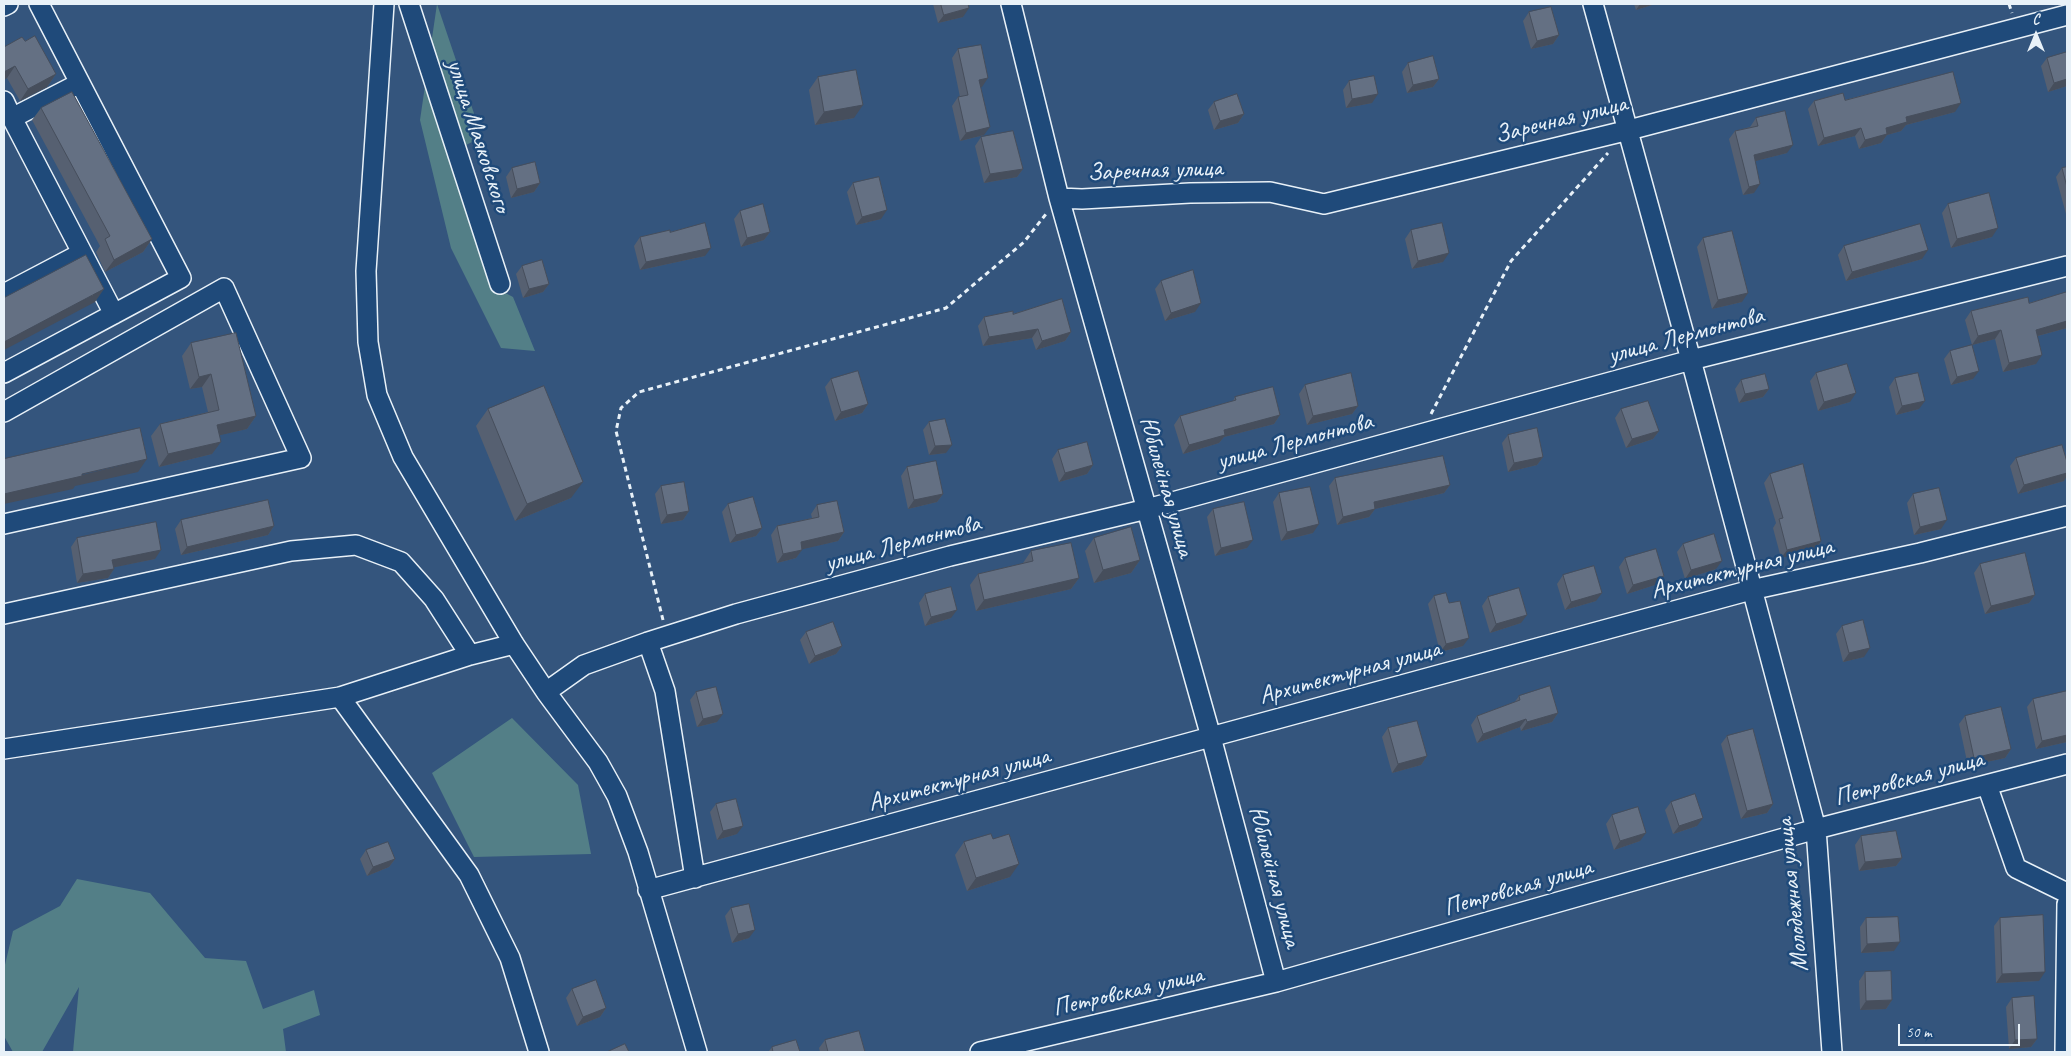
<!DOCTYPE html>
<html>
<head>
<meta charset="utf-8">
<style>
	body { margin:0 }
	#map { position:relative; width:2071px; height:1056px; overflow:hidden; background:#34557d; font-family:Caveat,sans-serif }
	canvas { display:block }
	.frame { position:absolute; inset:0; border:5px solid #e8f1f8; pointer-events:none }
	.north { position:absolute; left:2011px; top:10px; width:50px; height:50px; -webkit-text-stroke:4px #1f4a7a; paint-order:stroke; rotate:0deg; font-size:14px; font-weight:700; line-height:20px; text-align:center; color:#e8f1f8 }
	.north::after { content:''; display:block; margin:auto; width:18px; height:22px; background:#e8f1f8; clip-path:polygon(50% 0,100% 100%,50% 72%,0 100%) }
	.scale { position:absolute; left:1898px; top:1024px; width:122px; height:22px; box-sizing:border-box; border:2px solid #e8f1f8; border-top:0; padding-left:6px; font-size:15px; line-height:18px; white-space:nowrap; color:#e8f1f8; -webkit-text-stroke:4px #1f4a7a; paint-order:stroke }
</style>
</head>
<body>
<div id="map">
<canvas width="2071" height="1056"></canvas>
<div class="frame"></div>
<div class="north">С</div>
<div class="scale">50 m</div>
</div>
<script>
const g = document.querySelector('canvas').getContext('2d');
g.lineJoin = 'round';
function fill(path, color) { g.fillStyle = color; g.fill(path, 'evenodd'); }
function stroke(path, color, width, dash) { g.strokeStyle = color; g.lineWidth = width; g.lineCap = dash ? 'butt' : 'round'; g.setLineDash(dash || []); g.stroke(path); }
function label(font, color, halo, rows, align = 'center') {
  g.font = font + ' Caveat,sans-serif'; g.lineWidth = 5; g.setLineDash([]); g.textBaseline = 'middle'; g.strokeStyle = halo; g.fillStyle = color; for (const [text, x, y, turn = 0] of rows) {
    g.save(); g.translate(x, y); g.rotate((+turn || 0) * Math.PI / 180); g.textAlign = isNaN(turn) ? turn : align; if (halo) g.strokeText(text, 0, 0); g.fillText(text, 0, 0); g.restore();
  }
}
fill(new Path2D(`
	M437,4L482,137L452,152L496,288L513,297L535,351L501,348L451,248L420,120Z
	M512,718L578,785L591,854L474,857L432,773Z
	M77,879L150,893L205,958L246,961L263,1009L314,990L320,1015L283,1029L286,1052H73L79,987L42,1052H13L4,1036V969L13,931L60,906Z`), '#537f87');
const minor = new Path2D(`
	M384,4L366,271L368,342L377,395L403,457L514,644L546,692L598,762L617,796L638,852L697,1052
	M409,4L500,284
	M1011,4L1059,198L1211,737L1276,982
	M1593,4L1691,360L1816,829L1832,1052
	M4,6L8,4
	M80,83L12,118L114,314
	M4,101L12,118
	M1059,198L1082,199L1190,193L1270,192L1324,204L1629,130L2067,15
	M4,294L82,253
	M4,373L181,278L39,4
	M4,412L224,288L301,458L4,524
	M4,614L291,551L356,545L401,562L434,599L470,655
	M648,642L665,691L695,878
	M546,692L584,665L648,642L736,614L950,556L1147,509L1691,360L2067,266
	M340,697L469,875L510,958L539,1052
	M4,749L340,697L470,655L514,644
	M1987,785L2016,868L2067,893
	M648,890L1751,590L1920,553L2067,516
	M980,1052L1276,982L1816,829L2067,764
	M2065,1052L2067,904`);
stroke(minor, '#e8f1f8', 22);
stroke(new Path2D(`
	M2009,4L2012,13
	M1431,414L1511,261L1608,153
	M663,620L616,431L621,408L639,392L946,308L1024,242L1046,214`), '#e8f1f8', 3, [5, 4]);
stroke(minor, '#1f4a7a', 19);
fill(new Path2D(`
	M933,4H968L963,17L938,23Z
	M1634,4H1653L1652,5L1636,10Z
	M1529,12L1559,35L1553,44L1531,49L1523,21Z
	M25,41L56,74L47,87L20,101L7,78Z
	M958,49L982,87H980L984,135L960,141L952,106L958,97H960L952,58Z
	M2047,58L2067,86L2048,92L2041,66Z
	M1408,63L1439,79L1433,87L1407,93L1402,72Z
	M818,77L854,118L815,125L809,90Z
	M1349,81L1372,103L1346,108L1343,90Z
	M1845,100L1955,112L1906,125L1901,131L1887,135L1881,143L1859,149L1855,136L1818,146L1808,109L1814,101Z
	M1214,102L1244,114L1238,123L1214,130L1208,110Z
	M41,108L152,239L143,252L105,272L96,252L100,246L32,120Z
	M1756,118L1787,153L1755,161L1754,193L1743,195L1729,139L1735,131L1750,127Z
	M981,137L1023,169L1017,177L984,183L975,146Z
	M2067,167V214H2066L2056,177L2062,168Z
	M512,168L540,183L534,192L511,198L506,177Z
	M853,183L881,219L856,225L847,192Z
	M1948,204L1992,237L1951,248L1942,213Z
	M740,211L770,232L764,240L741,247L734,219Z
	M1411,230L1443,262L1412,269L1405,239Z
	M670,232L705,256L640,270L634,246L640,237Z
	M1703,238L1742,302L1712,309L1697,247Z
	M1844,246L1922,259L1846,281L1838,255Z
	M522,266L549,284L543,292L523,298L516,274Z
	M1161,281L1195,312L1165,321L1155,289Z
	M2029,303L2067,328L2038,336L2036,364L2003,372L1995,339L1972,345L1965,320L1971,311Z
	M1013,314L1071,332L1065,341L1036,350L1032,338L983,346L978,326L984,317Z
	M191,343L256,416L247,429L219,435L212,454L159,467L151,436L160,424L208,412L202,387L190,389L182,356Z
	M1950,351L1973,379L1951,385L1944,359Z
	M1816,373L1850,402L1818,411L1810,381Z
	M1895,378L1919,409L1896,415L1889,387Z
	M831,379L868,404L862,413L835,421L825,387Z
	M1741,380L1769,389L1763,397L1739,403L1735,389Z
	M1305,385L1358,406L1352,414L1307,425L1299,394Z
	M1235,397L1280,415L1274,424L1224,437L1219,443L1183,454L1174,425L1180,416L1233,401Z
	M488,409L571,498L515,521L476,426Z
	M1621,409L1659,431L1653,439L1626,448L1615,418Z
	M929,422L946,453L929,455L923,430Z
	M1508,435L1543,457L1537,465L1508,472L1502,443Z
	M1058,450L1093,465L1087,474L1059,482L1052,459Z
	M2016,458L2064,481L2018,494L2010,466Z
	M907,467L943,494L937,502L908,509L901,476Z
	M1770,474L1821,541L1815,550L1781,558L1773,528L1776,523L1764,483Z
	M1335,478L1450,485L1444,493L1375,509L1369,517L1337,525L1329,486Z
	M661,486L689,511L683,520L661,524L655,494Z
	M1279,493L1313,533L1281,541L1273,502Z
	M1913,494L1941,529L1914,535L1907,503Z
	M728,504L762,528L756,536L730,543L722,512Z
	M817,505L844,532L838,541L802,549L796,558L777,563L771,535L777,526L812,518L811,514Z
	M1213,509L1247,548L1215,556L1207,517Z
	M181,520L274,526L268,535L181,555L175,529Z
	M77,538L155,559L114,567V569L108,578L77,583L71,547Z
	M1094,538L1140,560L1131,573L1094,583L1085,551Z
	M1683,544L1716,569L1685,579L1677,552Z
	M1031,551L1079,578L1071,589L976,611L970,585L978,574L1024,564L1023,563Z
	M1625,558L1664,576L1658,584L1627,594L1619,567Z
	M1980,564L2035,595L2029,603L1985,614L1974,573Z
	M1563,575L1596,601L1565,610L1557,584Z
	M925,594L951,618L925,626L919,603Z
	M1434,596L1449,603L1463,646L1440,652L1428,604Z
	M1488,597L1521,623L1490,633L1482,606Z
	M1842,626L1864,657L1843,662L1836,634Z
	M806,632L842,646L836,654L809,664L800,640Z
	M696,692L717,722L697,727L690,700Z
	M1519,696L1558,713L1552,722L1521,731L1520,727L1477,743L1471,725L1477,716L1514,703Z
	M2033,699L2067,742L2036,749L2027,707Z
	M1965,716L2011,749L2005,758L1968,766L1959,724Z
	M1388,728L1427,756L1421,765L1392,773L1382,737Z
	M1727,736L1773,804L1767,813L1741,819L1721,744Z
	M1671,802L1697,826L1673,834L1665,810Z
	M716,804L737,834L717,840L710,812Z
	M1612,815L1640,841L1614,850L1606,824Z
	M1861,836L1902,858L1896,866L1859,871L1855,845Z
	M993,839L1010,877L967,891L955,855L964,842Z
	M366,850L395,859L389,867L367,876L360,859Z
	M731,908L749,938L732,943L725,916Z
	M1866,918L1894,951L1861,953L1860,927Z
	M2000,918L2039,981L1996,983L1994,926Z
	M1865,972L1892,1000L1886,1009L1860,1010L1859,981Z
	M572,989L606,1008L600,1017L577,1026L566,998Z
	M2012,998L2037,1039L2031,1047L2009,1049L2006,1007Z
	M825,1040L865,1052H820L819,1048Z
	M772,1047L800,1052H768Z`), '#566071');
fill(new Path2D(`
	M1640,4H1653L1652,5L1636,10Z
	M969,8L963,17L938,23L944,15Z
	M1559,35L1553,44L1531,49L1537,41Z
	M15,66L7,78L4,80V72Z
	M56,74L47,87L20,101L28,89Z
	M988,78L982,87L973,89L979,80Z
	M1439,79L1433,87L1407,93L1413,85Z
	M2067,79V86L2048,92L2054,83Z
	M1378,94L1372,103L1346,108L1352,99Z
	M1961,103L1955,112L1906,125L1901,131L1887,135L1881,143L1859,149L1865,140L1906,117Z
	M863,105L854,118L815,125L824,112Z
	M1244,114L1238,123L1214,130L1220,121Z
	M990,127L984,135L960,141L966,133Z
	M1861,128L1855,136L1818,146L1824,138Z
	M1793,145L1787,153L1748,163L1754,155Z
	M1023,169L1017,177L984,183L990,174Z
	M540,183L534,192L511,198L517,189Z
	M1760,184L1754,193L1743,195L1749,187Z
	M887,210L881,219L856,225L862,217Z
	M1998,228L1992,237L1951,248L1957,239Z
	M770,232L764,240L741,247L747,238Z
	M152,239L143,252L105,272L114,260Z
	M711,248L705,256L640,270L646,262Z
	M1928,250L1922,259L1846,281L1852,272Z
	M1449,253L1443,262L1412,269L1418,261Z
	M549,284L543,292L523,298L529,289Z
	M104,289L95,302L4,350V342Z
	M1748,293L1742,302L1712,309L1718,300Z
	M1201,303L1195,312L1165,321L1171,313Z
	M2067,321V328L2030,338L2036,330Z
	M1038,329L1032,338L983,346L989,337Z
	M2001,330L1995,339L1972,345L1978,336Z
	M1071,332L1065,341L1036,350L1042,341Z
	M2042,355L2036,364L2003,372L2009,363Z
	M1979,371L1973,379L1951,385L1957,377Z
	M211,374L202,387L190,389L199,377Z
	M1769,389L1763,397L1739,403L1745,394Z
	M1856,393L1850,402L1818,411L1824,402Z
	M1925,401L1919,409L1896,415L1902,406Z
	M868,404L862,413L835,421L841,412Z
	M1358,406L1352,414L1307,425L1313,416Z
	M1280,415L1274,424L1224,437L1219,443L1183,454L1189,445L1224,430Z
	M256,416L247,429L208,438L217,425Z
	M1659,431L1653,439L1626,448L1632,439Z
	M221,442L212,454L159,467L168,454Z
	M952,445L946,453L929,455L935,446Z
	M1543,457L1537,465L1508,472L1514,463Z
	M147,459L138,472L75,486L73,489L4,504V494Z
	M1093,465L1087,474L1059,482L1065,473Z
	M2067,473V476L2064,481L2018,494L2024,485Z
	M583,482L571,498L515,521L527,504Z
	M1450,485L1444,493L1375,509L1369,517L1337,525L1343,517L1374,502Z
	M943,494L937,502L908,509L914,500Z
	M689,511L683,520L661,524L667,515Z
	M1947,520L1941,529L1914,535L1920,527Z
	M1319,524L1313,533L1281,541L1287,532Z
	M274,526L268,535L181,555L187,547Z
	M762,528L756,536L730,543L736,535Z
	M844,532L838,541L795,551L801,542Z
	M1253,540L1247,548L1215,556L1221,548Z
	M1821,541L1815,550L1781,558L1787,550Z
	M161,550L155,559L106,569L112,560Z
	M802,550L796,558L777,563L783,554Z
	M1140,560L1131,573L1094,583L1103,570Z
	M1722,561L1716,569L1685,579L1691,570Z
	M114,569L108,578L77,583L83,574Z
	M1664,576L1658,584L1627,594L1633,585Z
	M1079,578L1071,589L976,611L984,600Z
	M1602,593L1596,601L1565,610L1571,602Z
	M2035,595L2029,603L1985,614L1991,606Z
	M957,610L951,618L925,626L931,617Z
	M1527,615L1521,623L1490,633L1496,624Z
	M1469,638L1463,646L1440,652L1446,644Z
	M842,646L836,654L809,664L815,656Z
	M1870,648L1864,657L1843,662L1849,653Z
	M1558,713L1552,722L1521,731L1527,722Z
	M723,714L717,722L697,727L703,719Z
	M1526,719L1520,727L1477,743L1483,734Z
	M2067,735V742L2036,749L2042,741Z
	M2011,749L2005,758L1968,766L1974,758Z
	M1427,756L1421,765L1392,773L1398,764Z
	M1773,804L1767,813L1741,819L1747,811Z
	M1703,818L1697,826L1673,834L1679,826Z
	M743,826L737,834L717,840L723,831Z
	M1646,833L1640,841L1614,850L1620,841Z
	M1902,858L1896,866L1859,871L1865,862Z
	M395,859L389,867L367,876L373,867Z
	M1019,864L1010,877L967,891L976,878Z
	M755,930L749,938L732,943L738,934Z
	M1900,942L1894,951L1861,953L1867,944Z
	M2045,972L2039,981L1996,983L2002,974Z
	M1892,1000L1886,1009L1860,1010L1866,1001Z
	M606,1008L600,1017L577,1026L583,1017Z
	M2037,1039L2031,1047L2009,1049L2015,1040Z`), '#464e5c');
const building = new Path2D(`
	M941,4H968L969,8L944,15Z
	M1551,7L1559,35L1537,41L1529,12Z
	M35,36L56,74L28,89L15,66L4,72V47L22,37L25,41Z
	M981,45L988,78L979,80L990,127L966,133L958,97L968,95L958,49Z
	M2067,52V79L2054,83L2047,58Z
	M1433,56L1439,79L1413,85L1408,63Z
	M856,70L863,105L824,112L818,77Z
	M1953,72L1961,103L1906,117L1907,122L1886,128L1887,134L1865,140L1861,128L1824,138L1814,101L1843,93L1845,100Z
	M1374,76L1378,94L1352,99L1349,81Z
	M72,92L152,239L114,260L105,239L110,236L41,108Z
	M1237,94L1244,114L1220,121L1214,102Z
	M1785,111L1793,145L1754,155L1760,184L1749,187L1735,131L1758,126L1756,118Z
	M1013,131L1023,169L990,174L981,137Z
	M535,162L540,183L517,189L512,168Z
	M2067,167V187L2062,168Z
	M879,177L887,210L862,217L853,183Z
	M1989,193L1998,228L1957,239L1948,204Z
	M763,204L770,232L747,238L740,211Z
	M705,223L711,248L646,262L640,237L670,230V232Z
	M1442,223L1449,253L1418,261L1411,230Z
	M1920,224L1928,250L1852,272L1844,246Z
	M1732,231L1748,293L1718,300L1703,238Z
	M86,255L104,289L4,342V298Z
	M542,260L549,284L529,289L522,266Z
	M1193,270L1201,303L1171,313L1161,281Z
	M2067,292V321L2036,330L2042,355L2009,363L2001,330L1978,336L1971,311L2028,297L2029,303Z
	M1062,299L1071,332L1042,341L1038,329L989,337L984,317L1013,311V314Z
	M236,333L256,416L217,425L221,442L168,454L160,424L219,410L211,374L199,377L191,343Z
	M1972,345L1979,371L1957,377L1950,351Z
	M1847,364L1856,393L1824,402L1816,373Z
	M858,371L868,404L841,412L831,379Z
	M1351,373L1358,406L1313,416L1305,385Z
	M1918,373L1925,401L1902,406L1895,378Z
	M1765,374L1769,389L1745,394L1741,380Z
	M544,386L583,482L527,504L488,409Z
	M1273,387L1280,415L1224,430L1225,435L1189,445L1180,416L1236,400L1235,397Z
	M1648,401L1659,431L1632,439L1621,409Z
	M945,419L952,445L935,446L929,422Z
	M140,428L147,459L82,474V476L4,494V459Z
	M1537,428L1543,457L1514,463L1508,435Z
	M1087,442L1093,465L1065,473L1058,450Z
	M2062,445L2067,462V473L2024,485L2016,458Z
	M1443,456L1450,485L1374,502L1375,509L1343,517L1335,478Z
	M936,461L943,494L914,500L907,467Z
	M1803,464L1821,541L1787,550L1779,519L1783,518L1770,474Z
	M684,482L689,511L667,515L661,486Z
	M1310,487L1319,524L1287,532L1279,493Z
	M1939,488L1947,520L1920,527L1913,494Z
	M753,497L762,528L736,535L728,504Z
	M268,500L274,526L187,547L181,520Z
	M837,501L844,532L801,542L802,550L783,554L777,526L819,517L817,505Z
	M1244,502L1253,540L1221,548L1213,509Z
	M156,522L161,550L112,560L114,569L83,574L77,538Z
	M1131,527L1140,560L1103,570L1094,538Z
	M1714,534L1722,561L1691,570L1683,544Z
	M1071,543L1079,578L984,600L978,574L1033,561L1031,551Z
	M1656,549L1664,576L1633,585L1625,558Z
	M2025,553L2035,595L1991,606L1980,564Z
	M1594,566L1602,593L1571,602L1563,575Z
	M951,587L957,610L931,617L925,594Z
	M1519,588L1527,615L1496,624L1488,597Z
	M1446,593L1449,603L1460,601L1469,638L1446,644L1434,596Z
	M1863,620L1870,648L1849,653L1842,626Z
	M833,622L842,646L815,656L806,632Z
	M1550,686L1558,713L1527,722L1526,719L1483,734L1477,716L1520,700L1519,696Z
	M716,687L723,714L703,719L696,692Z
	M2067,691V735L2042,741L2033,699Z
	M2001,707L2011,749L1974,758L1965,716Z
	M1417,721L1427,756L1398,764L1388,728Z
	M1753,729L1773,804L1747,811L1727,736Z
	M1695,794L1703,818L1679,826L1671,802Z
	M736,799L743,826L723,831L716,804Z
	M1638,807L1646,833L1620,841L1612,815Z
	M1896,831L1902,858L1865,862L1861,836Z
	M991,834L993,839L1009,834L1019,864L976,878L964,842Z
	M388,842L395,859L373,867L366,850Z
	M749,904L755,930L738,934L731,908Z
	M2043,915L2045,972L2002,974L2000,918Z
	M1898,917L1900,942L1867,944L1866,918Z
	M1891,971L1892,1000L1866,1001L1865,972Z
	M596,980L606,1008L583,1017L572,989Z
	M2034,996L2037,1039L2015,1040L2012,998Z
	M859,1031L865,1052H828L825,1040Z
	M796,1040L800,1052H773L772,1047Z
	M625,1044L629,1052H607Z`);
fill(building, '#647083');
stroke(building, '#464e5c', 1);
label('25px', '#e8f1f8', '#1f4a7a', [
	["Заречная улица",1561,120,-14],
	["улица Маяковского",478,136,72],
	["Заречная улица",1155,171,-2],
	["улица Лермонтова",1686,336,-15],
	["улица Лермонтова",1295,442,-15],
	["Юбилейная улица",1166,487,74],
	["улица Лермонтова",903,544,-15],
	["Архитектурная улица",1742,569,-14],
	["Архитектурная улица",1350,673,-15],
	["Петровская улица",1909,779,-15],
	["Архитектурная улица",959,780,-15],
	["Юбилейная улица",1274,877,75],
	["Петровская улица",1518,888,-16],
	["Молодежная улица",1793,895,-96],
	["Петровская улица",1128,992,-13]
]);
</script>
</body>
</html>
